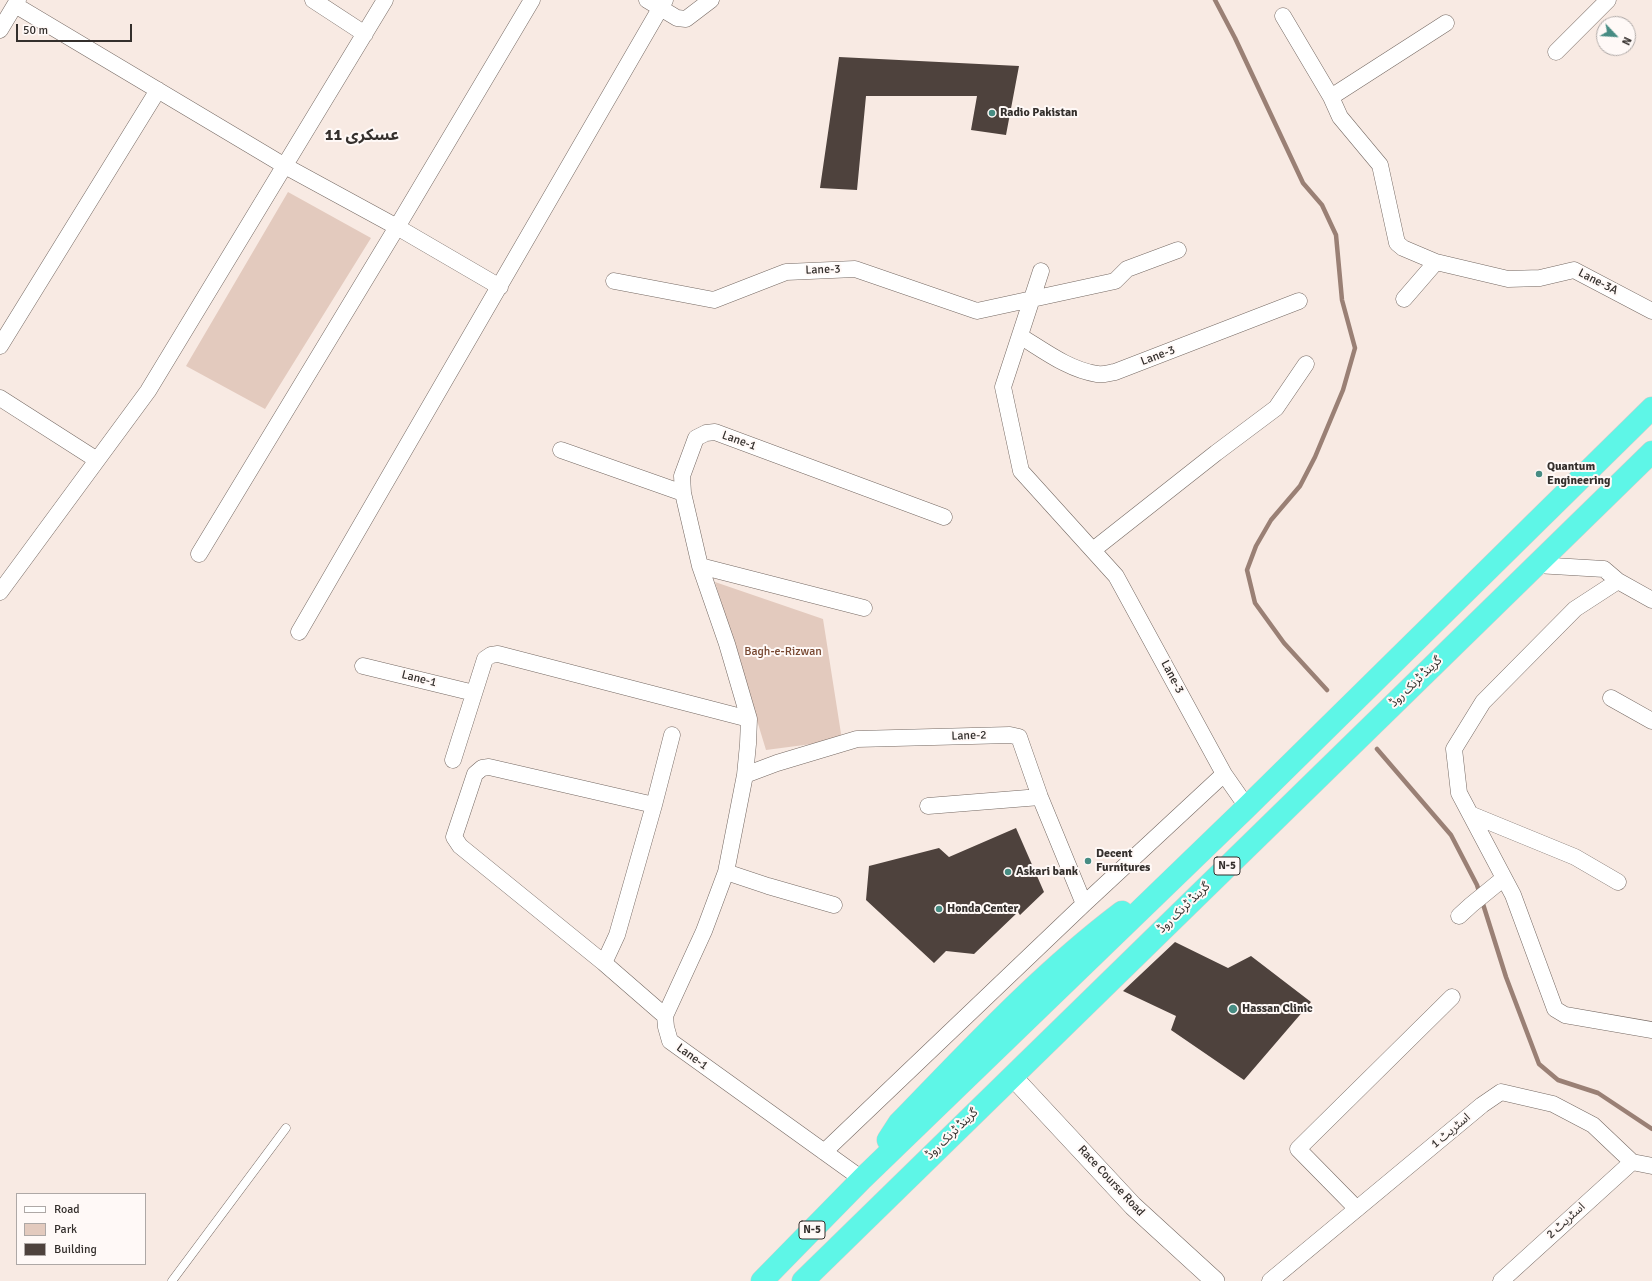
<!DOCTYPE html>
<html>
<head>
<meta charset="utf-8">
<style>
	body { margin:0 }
	#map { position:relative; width:1652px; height:1281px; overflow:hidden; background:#f8eae3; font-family:Signika,sans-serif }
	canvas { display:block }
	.legend { position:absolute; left:16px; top:1193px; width:130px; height:72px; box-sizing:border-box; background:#fff9f7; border:1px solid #aea8a6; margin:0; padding:5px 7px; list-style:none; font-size:12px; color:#342f2c }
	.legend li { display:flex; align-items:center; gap:8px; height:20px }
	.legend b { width:20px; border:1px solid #aea8a6 }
	.north { position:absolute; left:1596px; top:16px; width:40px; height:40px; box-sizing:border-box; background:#fff9f7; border:1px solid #aea8a6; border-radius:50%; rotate:115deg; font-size:11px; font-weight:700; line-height:16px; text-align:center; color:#342f2c }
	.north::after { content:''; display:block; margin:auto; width:14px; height:18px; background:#478c83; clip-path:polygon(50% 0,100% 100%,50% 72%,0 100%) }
	.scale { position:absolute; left:16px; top:24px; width:116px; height:18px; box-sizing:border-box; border:2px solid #342f2c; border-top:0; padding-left:5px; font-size:12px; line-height:14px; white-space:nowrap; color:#342f2c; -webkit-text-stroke:3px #fff9f7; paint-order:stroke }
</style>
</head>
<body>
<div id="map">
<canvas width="1652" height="1281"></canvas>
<ul class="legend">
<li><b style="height:5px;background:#fff"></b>Road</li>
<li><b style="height:11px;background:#e3cabe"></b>Park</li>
<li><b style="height:11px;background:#4e423d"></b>Building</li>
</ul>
<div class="north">N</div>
<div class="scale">50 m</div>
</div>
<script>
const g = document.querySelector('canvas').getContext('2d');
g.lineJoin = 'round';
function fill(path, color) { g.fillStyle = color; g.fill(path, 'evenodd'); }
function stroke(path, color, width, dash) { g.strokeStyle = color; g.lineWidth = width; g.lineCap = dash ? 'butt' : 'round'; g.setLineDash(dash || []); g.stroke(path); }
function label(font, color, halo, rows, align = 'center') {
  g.font = font + ' Signika,"Noto Sans Arabic",sans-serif'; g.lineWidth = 4; g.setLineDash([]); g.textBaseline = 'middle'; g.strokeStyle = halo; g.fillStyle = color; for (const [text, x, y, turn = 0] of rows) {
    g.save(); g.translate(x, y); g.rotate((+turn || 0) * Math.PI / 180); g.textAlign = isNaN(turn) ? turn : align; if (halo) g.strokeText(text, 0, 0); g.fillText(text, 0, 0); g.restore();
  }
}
fill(new Path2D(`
	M288,192L371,238L265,409L186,366Z
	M715,582L823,619L842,740L766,750Z`), '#e3cabe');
stroke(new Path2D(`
	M1215,0L1235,38L1303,183L1322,205L1336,235L1342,300L1355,348L1343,390L1315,457L1300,486L1271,520L1256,546L1247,570L1255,603L1284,643L1327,690
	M1377,749L1451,835L1477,885L1506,977L1539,1064L1558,1080L1598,1093L1652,1129`), '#9a8075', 4.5);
fill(new Path2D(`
	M839,57L1019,66L1006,135L971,130L977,96H866L857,190L820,188Z
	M1016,828L1044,892L1020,915L1018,912L974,954L946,951L934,963L866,900L869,866L939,848L949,857Z
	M1175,942L1228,968L1251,956L1311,1002L1244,1080L1171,1030L1176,1016L1123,991Z`), '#4e423d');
const service = new Path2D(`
	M172,1281L286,1128`);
const minor = new Path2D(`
	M313,0L365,34
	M647,0L677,18L686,19L711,0
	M15,5L285,166L397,227L500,287
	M1283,16L1331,97L1340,117L1380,165L1397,243L1403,248L1436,262L1508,279L1540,278L1574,270L1652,311
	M0,30L18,0
	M1556,52L1608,0
	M1331,97L1446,23
	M1041,271L1003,387L1021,471L1116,576L1224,774L1247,807
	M614,281L714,300L786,272L855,269L977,311L1115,281L1127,269L1178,250
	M1404,299L1436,262
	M1020,336C1043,350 1069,370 1097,374C1103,375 1109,373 1115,372L1299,301
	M0,346L158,90
	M0,398L97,460
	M561,450L683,493
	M1093,550L1216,453L1276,408L1306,364
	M199,554L397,227L532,0
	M1536,565L1604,569L1618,581L1575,609L1483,702L1454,749L1459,793L1513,895L1555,1009L1565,1015L1652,1030
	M700,566L864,608
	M1618,581L1652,600
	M0,592L148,391L385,0
	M299,632L665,0
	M363,666L474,693
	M1611,698L1652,721
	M453,760L485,659L491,655L498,654L749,719
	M745,775L777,763L857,739L1010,735L1019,737L1040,797L1084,904
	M654,805L489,767L482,768L475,774L454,837L460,846L604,963L665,1016
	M928,806L1040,797
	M1470,814L1575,857L1618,882
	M726,872L768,886L834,905
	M1459,916L1471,905L1504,878
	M604,963L617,935L654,805L672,735
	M824,1152L1084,904L1224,774
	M862,1179L670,1041L666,1027L665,1016L704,931L726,872L745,775L748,744L749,719L727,644L700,566L683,493L682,476L696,438L706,433L715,432L944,517
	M1357,1209L1298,1149L1452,997
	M1270,1281L1482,1105L1501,1092L1553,1104L1593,1125L1632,1162L1652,1166
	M1501,1281L1632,1162`);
const tertiary = new Path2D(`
	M1012,1076L1133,1206L1215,1281`);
const trunk = new Path2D(`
	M888,1140L899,1123C970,1050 1040,974 1122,912
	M762,1281L862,1179L1247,807L1652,408
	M803,1281L1652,452`);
stroke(service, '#756963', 9);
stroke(minor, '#756963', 17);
stroke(tertiary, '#756963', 20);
stroke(trunk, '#cecdcc', 23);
stroke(service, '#fff', 8);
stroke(minor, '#fff', 16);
stroke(tertiary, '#fff', 19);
stroke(trunk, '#5ef6e7', 22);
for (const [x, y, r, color] of [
	[992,113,4,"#478c83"],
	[1539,474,4,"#478c83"],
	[1088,861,4,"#478c83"],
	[1008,872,4,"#478c83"],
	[939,909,4,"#478c83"],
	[1233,1009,5,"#478c83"]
]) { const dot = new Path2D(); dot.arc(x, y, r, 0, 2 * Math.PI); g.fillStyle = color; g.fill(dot); stroke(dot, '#fff9f7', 1.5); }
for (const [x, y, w] of [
	[1227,866,26],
	[812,1230,26]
]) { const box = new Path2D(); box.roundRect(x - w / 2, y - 9, w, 18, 3); g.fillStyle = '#fff9f7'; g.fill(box); stroke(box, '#342f2c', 1); }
label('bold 11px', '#342f2c', null, [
	["N-5",1227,866],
	["N-5",812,1230]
]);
label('bold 12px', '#342f2c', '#fff9f7', [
	["Radio Pakistan",1000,113],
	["Quantum",1547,467],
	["Engineering",1547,481],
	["Decent",1096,854],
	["Furnitures",1096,868],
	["Askari bank",1016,872],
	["Honda Center",947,909],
	["Hassan Clinic",1242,1009]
], 'left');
label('12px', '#342f2c', '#fff9f7', [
	["Lane-3",823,270,-2],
	["Lane-3A",1598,282,27],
	["Lane-3",1158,356,-21],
	["Lane-1",739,441,20],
	["Lane-3",1172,677,62],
	["Lane-1",419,679,14],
	["گرینڈ ٹرنک روڈ",1416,682,-44],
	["Lane-2",969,736,-2],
	["گرینڈ ٹرنک روڈ",1184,908,-44],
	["Lane-1",692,1057,36],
	["اسٹریٹ 1",1451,1131,-40],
	["گرینڈ ٹرنک روڈ",952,1134,-44],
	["Race Course Road",1111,1181,47],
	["اسٹریٹ 2",1566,1221,-42]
]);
label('12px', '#76462f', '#fff9f7', [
	["Bagh-e-Rizwan",783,652]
]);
label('bold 16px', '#342f2c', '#fff9f7', [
	["عسکری 11",362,136]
]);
</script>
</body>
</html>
